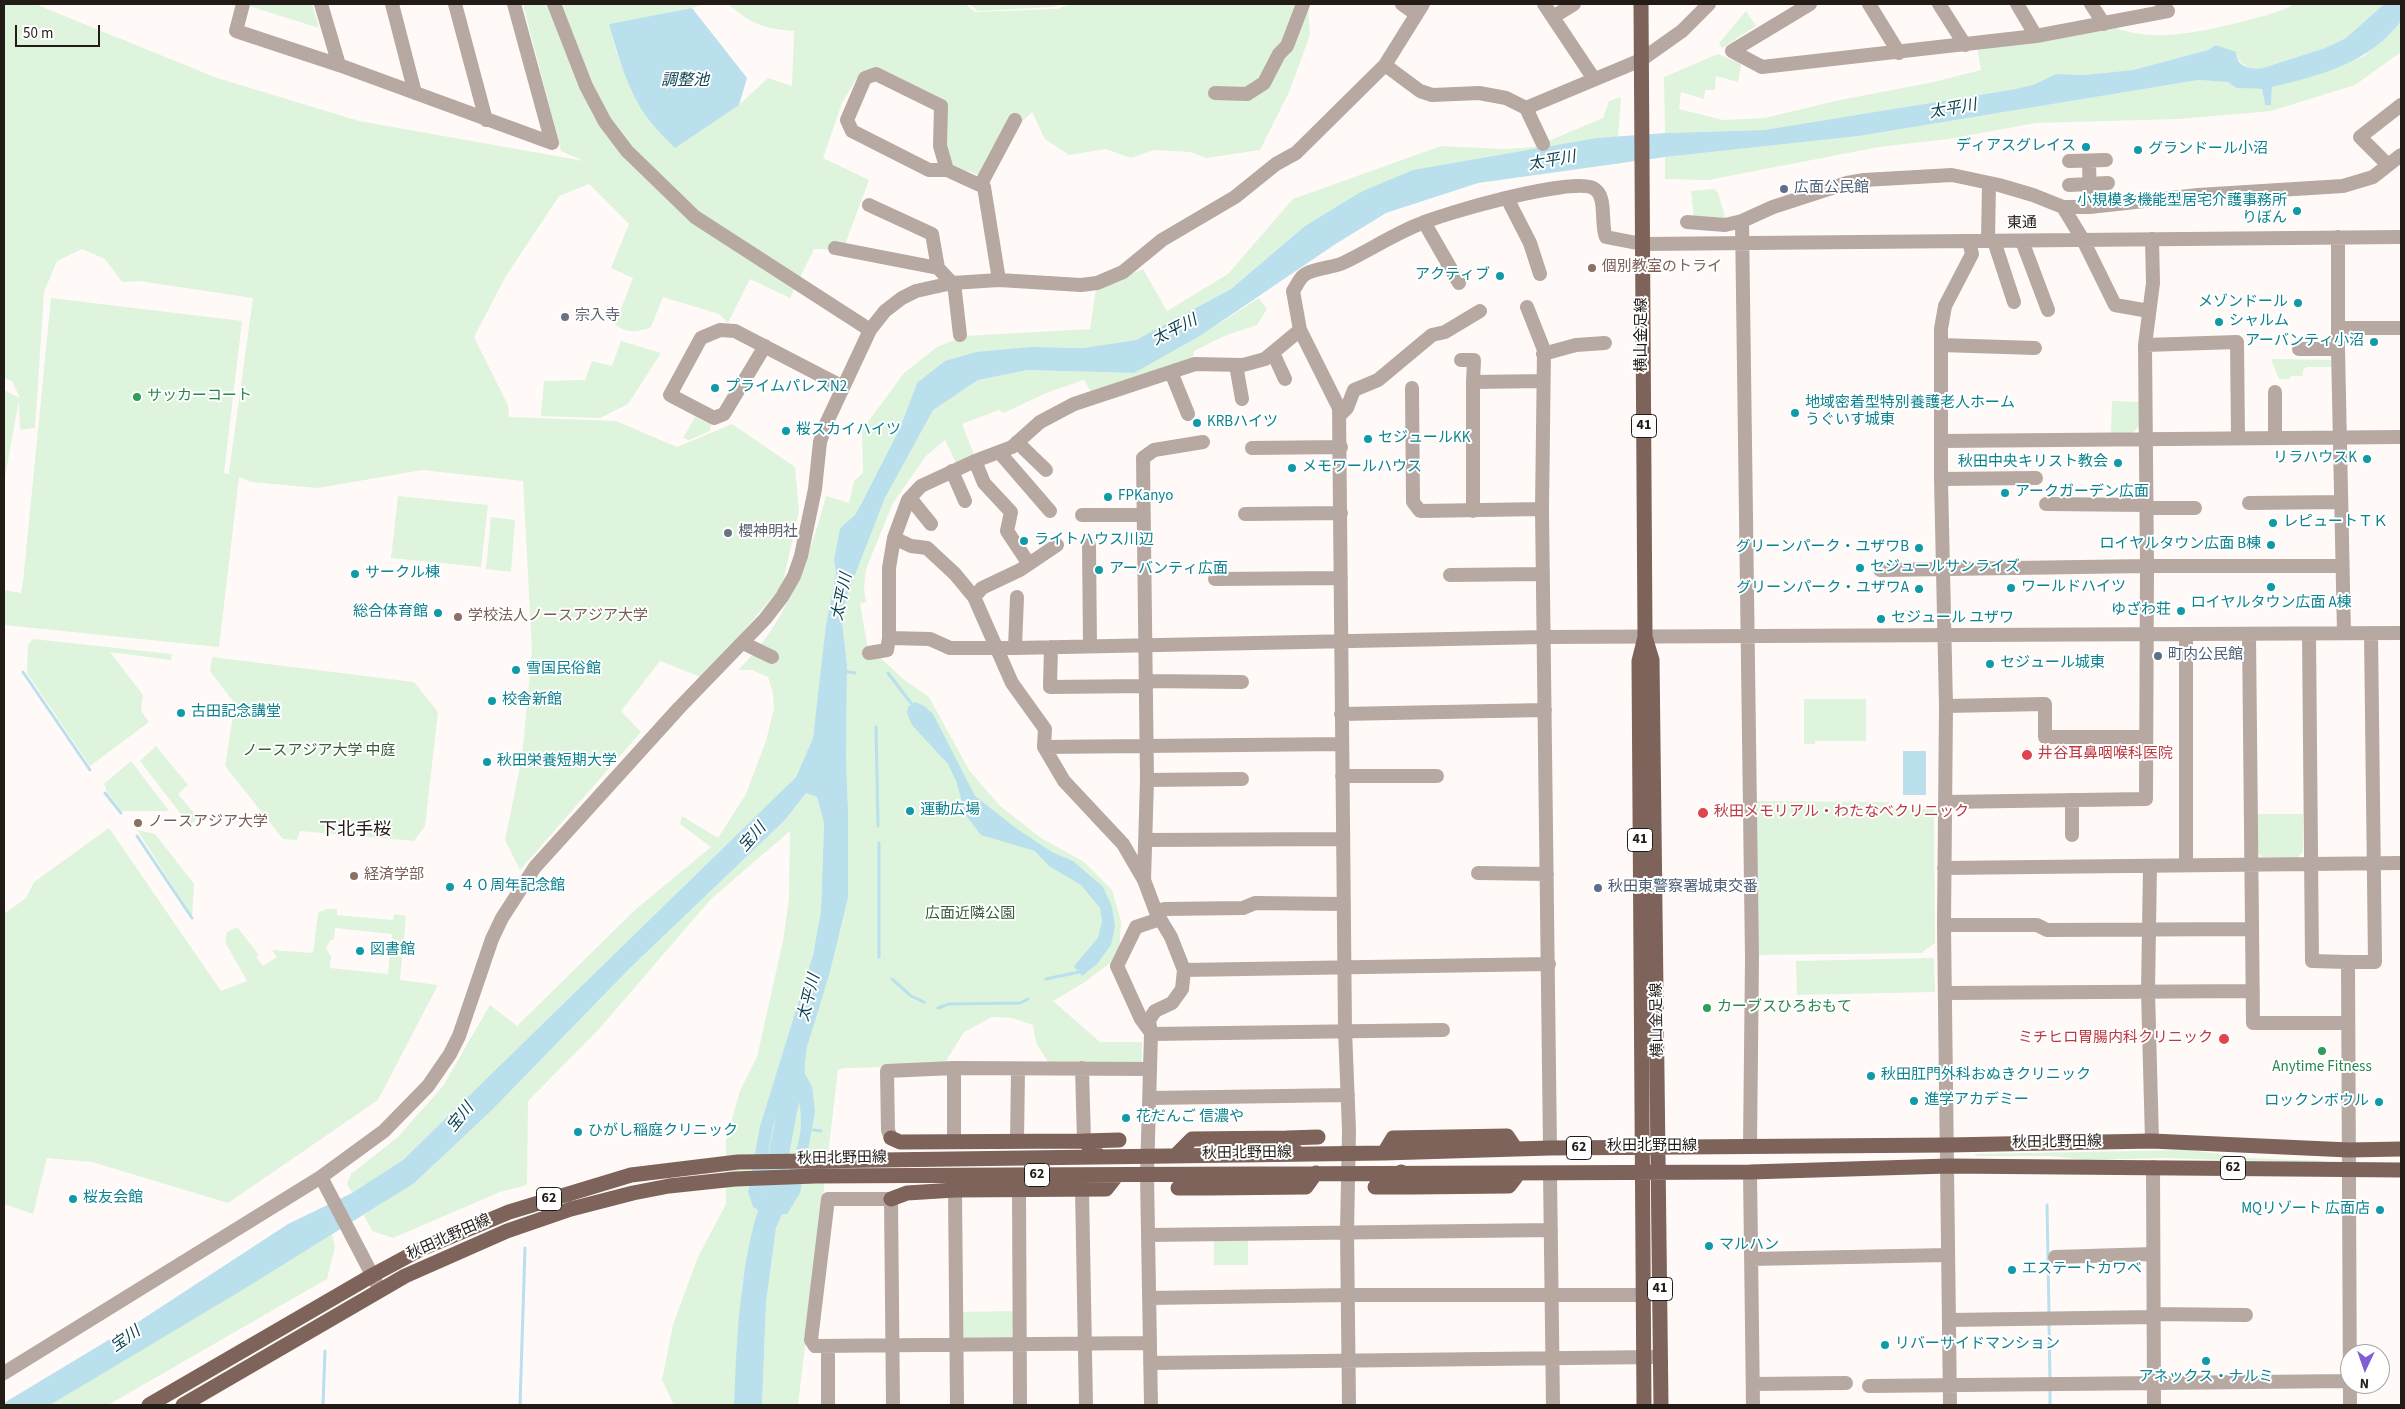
<!DOCTYPE html>
<html>
<head>
<meta charset="utf-8">
<style>
	body { margin:0 }
	#map { position:relative; width:2405px; height:1409px; overflow:hidden; background:#fffaf8; font-family:"Source Sans 3",sans-serif }
	canvas { display:block }
	.frame { position:absolute; inset:0; border:5px solid #231b16; pointer-events:none }
	.north { position:absolute; left:2340px; top:1344px; width:50px; height:50px; box-sizing:border-box; background:#fff; border:1px solid #a7a4a2; border-radius:50%; rotate:183deg; font-size:14px; font-weight:700; line-height:20px; text-align:center; color:#231b16 }
	.north::after { content:''; display:block; margin:auto; width:18px; height:22px; background:#815ed8; clip-path:polygon(50% 0,100% 100%,50% 72%,0 100%) }
	.scale { position:absolute; left:15px; top:25px; width:85px; height:22px; box-sizing:border-box; border:2px solid #231b16; border-top:0; padding-left:6px; font-size:15px; line-height:18px; white-space:nowrap; color:#231b16; -webkit-text-stroke:4px #fff; paint-order:stroke }
</style>
</head>
<body>
<div id="map">
<canvas width="2405" height="1409"></canvas>
<div class="frame"></div>
<div class="north">N</div>
<div class="scale">50 m</div>
</div>
<script>
const g = document.querySelector('canvas').getContext('2d');
g.lineJoin = 'round';
function fill(path, color) { g.fillStyle = color; g.fill(path, 'evenodd'); }
function stroke(path, color, width, dash) { g.strokeStyle = color; g.lineWidth = width; g.lineCap = dash ? 'butt' : 'round'; g.setLineDash(dash || []); g.stroke(path); }
function label(font, color, halo, rows, align = 'center') {
  g.font = font + ' "Source Sans 3","Noto Sans JP",sans-serif'; g.lineWidth = 4; g.setLineDash([]); g.textBaseline = 'middle'; g.strokeStyle = halo; g.fillStyle = color; for (const [text, x, y, turn = 0] of rows) {
    g.save(); g.translate(x, y); g.rotate((+turn || 0) * Math.PI / 180); g.textAlign = isNaN(turn) ? turn : align; if (halo) g.strokeText(text, 0, 0); g.fillText(text, 0, 0); g.restore();
  }
}
fill(new Path2D(`
	M4,4H35L217,78L359,121L584,161L561,151L523,4H705L692,8L609,24L616,51L629,84L739,105L768,78L792,86L794,31C764,29 751,24 728,4H965L975,12L1057,9L1070,4H1308L1310,35L1289,92L1260,150L1206,158L1191,152L1154,150L1131,158L1106,149L1069,155L1045,139L1032,112L1009,135L986,178L968,171L957,170L944,154L943,101L882,71L857,78L842,103L823,158L869,180L843,250L814,249L790,298L750,279L728,323L719,314L663,297L651,327C639,332 625,334 615,324L633,278L611,268L629,224L589,184L559,196L506,276L474,337L508,405L509,417L616,421L677,447L732,424L795,467L799,511L782,586L703,678L660,661L621,711L641,732L520,870L505,840L522,757L532,650L523,481L422,470L318,488L251,482L239,477L219,647L4,625V590L21,593L23,582L51,298L242,321L224,473L231,474L229,472L253,298L139,281L122,282L105,259L82,249L57,261L44,292L35,428L20,430L19,400L4,482V390L20,398L12,381L4,378Z
	M250,4H312L319,28L249,6Z
	M969,4H1063L1053,7L978,11Z
	M2295,4H2384L2346,38L2325,48L2263,68C2247,71 2245,65 2234,56C2229,52 2222,49 2216,45L2208,50L2133,70L2084,75L2056,74L2033,85L2010,90L1764,130L1665,133L1664,77L1718,54L1741,64L1738,82L1716,76L1715,90H1705L1704,99L1681,92L1679,109L1723,120L1765,118L1835,101L1934,82L1981,70L1977,47L2113,27C2154,43 2199,32 2241,22C2259,17 2279,13 2295,4Z
	M1746,11L1756,26L1722,48L1719,43Z
	M2401,21V52L2355,85L2271,111L2178,119L2036,123L1948,139L1879,147L1708,180L1665,179V157L1859,136L2198,80L2228,82L2236,88L2262,89L2265,105H2271L2272,87L2363,57Z
	M1621,97L1618,137L1597,138L1305,226L1231,289L1136,340L1083,348L1031,347L917,383L900,428L855,515L840,528L834,560L836,574L827,622L813,738L796,777L403,1160L352,1193L347,1184L351,1174L398,1137L443,1086L490,1005L517,1026L636,909L711,847L680,824L682,816L718,838L746,794L766,741L774,708L773,693L768,677L752,670H738C788,621 808,562 826,496L849,503L854,481L863,473L862,430L904,373L937,347L964,336L1090,329L1096,289L1143,269L1167,311L1228,274L1293,199L1441,146L1503,149L1534,147L1603,118L1609,101Z
	M1714,189L1718,193L1726,220L1694,219L1691,191Z
	M1259,298L1267,309L1257,325L1224,336L1194,351L1193,358L1093,395L1084,380L1046,393L1004,413L999,410L962,424L975,457L957,465L945,440L926,456L893,503L866,569L864,588L866,602L860,603L867,645L902,678L929,697L969,770L999,805L1041,838L1084,862L1112,890L1121,921L1119,956L1085,982L1053,1001L1100,1042H1142V1067L1050,1065L1036,1043L1033,1025L1012,1018L992,1017L964,1032L943,1066L844,1068L838,1070L798,1405H762L766,1303L776,1228L782,1213L787,1214L812,1086L804,1072L807,1047L848,898V808L846,759L847,665L842,621L846,598L885,498L933,409L978,380L1028,370L1134,373L1200,336Z
	M621,341L661,353L628,404L600,418L541,416L544,381L585,380L592,361L612,366Z
	M2271,359L2336,360L2335,367H2307L2303,370V376H2290V379H2279Z
	M2112,401L2139,402V427L2132,433H2111Z
	M695,417L711,425L710,431L689,440L683,438Z
	M398,496L488,505L481,567L391,558Z
	M491,517L515,520L511,572L486,569Z
	M33,639L172,654L171,660L110,652L143,695L141,711L149,722L90,766L27,673L28,645Z
	M212,657L414,682L438,712L425,826L414,841L300,831L297,840L283,839L225,766L235,704L210,671Z
	M1804,699H1866V741H1815V744H1804Z
	M156,746L188,785L178,794L198,818L190,826L140,761Z
	M131,761L169,811H122L107,792L104,784Z
	M806,793L817,797L824,823L821,911L813,955L761,1123L748,1192L753,1207L758,1209L742,1283L734,1405H674L662,1380L673,1325L698,1257L726,1204V1140L740,1091L757,1057L783,941L789,899L790,831L711,899L599,1029L528,1101L527,1185L500,1192L393,1238L372,1231L364,1215L412,1184L492,1110L630,968L785,820Z
	M1753,801L1889,802V809H1934L1935,943L1921,953L1754,955Z
	M2255,814H2303V852L2297,858L2262,857L2255,850Z
	M109,828L221,991L247,981L225,942L227,932L237,927L259,955L256,957L263,966L277,957L272,950L313,953L318,913L326,909H337V915L393,920L394,914L406,916L400,980L438,985L378,1100L228,1203L92,1162L47,1158L33,1214L4,1204V914L26,898L34,882ZM335,928L392,934V941L395,942L394,952H390L388,974L330,968L331,957L326,948L330,941L334,939Z
	M137,830L155,834L194,884L192,916Z
	M1934,958L1935,992L1797,995L1796,961Z
	M797,1094C809,1135 793,1158 777,1195L760,1196L773,1127L783,1095Z
	M2191,1150L2246,1158L2323,1161V1163L2164,1158L2084,1160L2052,1156H1976L1975,1154Z
	M332,1234L335,1247L327,1279L108,1405H50Z
	M1214,1241H1248V1265H1214Z
	M1019,1311V1344L955,1345V1312Z`), '#def4dc');
fill(new Path2D(`
	M2384,4H2401V21C2369,63 2322,75 2272,87L2271,105H2265L2262,89L2236,88L2228,82L2198,80L1859,136L1665,157L1478,183L1386,213L1334,245L1200,336L1134,373L1028,370L978,380L933,410L885,498L846,598L842,621L847,665L846,759L848,808V898L829,975L807,1047L804,1072L812,1086L815,1112L800,1193L787,1214H782L776,1228L766,1303L762,1405H734C737,1339 739,1273 758,1210L753,1207L748,1192L760,1126L813,955L821,911L824,823L817,797L806,793L785,820L630,968L492,1110L413,1184L239,1292L50,1405H4V1403L135,1324L288,1224L352,1193L403,1160L796,777L813,738L826,625L836,574L834,560L840,528L855,515L861,504L900,428L917,383L945,361L976,352L1031,347L1083,348L1136,340L1231,289L1305,226L1361,192L1413,170L1597,138L1665,133L1764,130L2010,90L2033,85L2056,74L2084,75L2133,70L2208,50L2216,45L2236,52C2236,67 2251,70 2263,68L2325,48L2346,38ZM797,1094C808,1133 794,1155 781,1191L777,1195L761,1196L773,1127L783,1096Z
	M692,8L747,78L739,105L675,148C666,139 657,130 649,120C628,92 618,56 609,24Z
	M915,702L924,706L933,714L975,796L1017,829L1052,852L1073,861L1103,887L1112,907L1115,926L1111,945L1097,964L1082,976L1074,966L1098,938L1102,921L1100,908L1081,885L1049,866L1035,851L981,835L965,814L957,783L948,764L912,725L907,713L908,707Z
	M1903,751H1926V795H1903Z`), '#b9e0ec');
stroke(new Path2D(`
	M843,671L855,673
	M23,672L90,770
	M888,673L911,703
	M876,727L878,826
	M105,793L121,813
	M137,836L192,918
	M879,843V957
	M892,979L911,996L924,1002
	M1046,979L1079,972
	M938,1008L949,1004L1020,1003L1028,999
	M813,1130L821,1131
	M2047,1205L2049,1313
	M2049,1325L2050,1381
	M2050,1389V1405
	M323,1405L325,1351
	M520,1405L525,1248`), '#b9e0ec', 3);
stroke(new Path2D(`
	M766,1222L795,1069`), '#b9e0ec', 20);
stroke(new Path2D(`
	M243,4L236,31L339,65L552,143L514,4
	M321,4L339,65
	M392,4L415,93
	M455,4L486,120
	M554,4L586,86L605,122L627,151L695,217L870,330
	M1402,4L1416,14
	M1544,4L1594,79
	M1810,4L1732,51L1762,67L2036,36L2168,11L2162,4
	M1869,4L1899,53
	M1939,4L1965,45
	M2017,4L2036,36
	M2091,4L2104,24
	M1553,17L1574,4
	M1385,65L1420,91L1432,95L1479,93L1506,98L1526,108L1543,144
	M1215,93L1247,94L1264,83L1279,54L1287,46L1303,4
	M1526,108L1641,60L1682,31L1709,4
	M2069,161L2106,160
	M2089,161L2090,207
	M2388,165L2360,137L2401,105
	M947,170H929L852,131L847,120L865,78L876,74L941,106L940,146L947,170L984,187L999,280
	M981,184L1015,120
	M2069,185L2108,183
	M1507,198L1530,243L1540,274
	M869,205L932,234L938,268L952,283
	M2063,207L2083,240L2115,305L2149,311
	M1424,222L1459,283
	M1687,222L1725,225L1742,221
	M2338,237V349L2344,633
	M1988,241L1989,183
	M1994,241L2014,302
	M2022,241L2048,310
	M835,248L938,268
	M954,283L960,335
	M1527,307L1544,350L1542,509L1550,1148
	M2338,328H2401
	M1941,345L2035,348
	M2145,345L2237,342L2238,438
	M765,346L724,414L714,418L670,395L701,338L720,330L735,331L843,387
	M2299,349H2338
	M1273,353L1285,379
	M1543,354L1576,345L1605,343
	M1461,360H1474L1473,382
	M1236,365L1242,399
	M1171,372L1188,414
	M1412,388L1413,502L1420,511L1542,509
	M1340,415L1347,408L1354,390L1378,380L1432,335L1445,332L1480,311
	M2275,437V392
	M1941,441L2401,437
	M1017,442L1046,470
	M1252,448L1341,447
	M999,452L1050,511
	M975,461L984,483L1011,512L1007,531L1029,564
	M952,471L965,501
	M1941,479L2036,478
	M910,498L931,524
	M2249,503L2341,502
	M2046,504L2146,505
	M2146,508H2195
	M1473,511V382L1543,381
	M1245,514L1341,513
	M1082,515H1143
	M894,538L911,546L927,548L955,574L974,597
	M1057,545L1020,570L982,588L974,597L1012,683L1045,729L1044,747L1064,781L1123,844L1144,880L1156,912L1171,937L1184,970L1182,989L1172,1003L1155,1011L1149,1020L1151,1034L1147,1175L1151,1405
	M1089,545L1090,646
	M1880,570L2147,566H2342
	M1450,575L1543,574
	M1215,579L1341,578
	M2249,634L2253,1023H2348
	M2309,634L2312,961L2348,962
	M2186,635V865
	M889,638V568L894,538L908,500L921,486L975,461L1012,447L1040,422L1074,404L1195,364L1243,365L1265,359L1300,330
	M743,643L772,657
	M1051,647L1050,687L1145,686
	M1015,648L1017,597
	M869,653L887,650L889,638L930,639L950,648H1015L1545,637L2401,633
	M1146,681L1242,682
	M1946,706L2045,704V737H2145
	M1341,714L1545,710
	M1044,747L1342,744
	M1342,776H1437
	M1147,780L1242,779
	M2072,800V835
	M1945,802L2146,799L2147,566L2145,345L2153,283L2152,239
	M1147,840L1343,839
	M2150,866L2148,991L2152,1141
	M1944,868L2401,863
	M1478,873L1547,874
	M1144,880L1147,780L1143,458L1154,450L1203,442
	M1156,912L1164,909L1243,908L1255,903L1344,904
	M1944,925H2037L2047,930L2252,929
	M1184,970L1549,964
	M1946,993L2253,991
	M1149,1030L1141,1019L1117,966L1136,927L1160,919
	M1151,1034L1443,1030
	M954,1068V1141
	M1082,1068L1084,1141
	M1150,1098L1348,1095
	M891,1138L888,1130L887,1071L954,1068L1150,1069
	M1017,1141L1018,1070
	M1750,1146L1752,958L1742,221L1773,207L1847,183L1864,180L1952,175L1999,185L2033,195L2063,207H2090L2198,195L2343,186L2373,177L2401,155
	M2153,1167L2154,1405
	M1750,1172L1753,1405
	M1550,1173L1553,1405
	M321,1177L380,1290
	M1082,1189L1086,1405
	M955,1190L957,1405
	M1019,1190L1020,1405
	M1149,1235L1551,1230
	M2055,1257L2153,1254
	M1751,1259L1948,1255
	M1149,1298L1348,1295H1660
	M2152,1314L2246,1315
	M1949,1320L2153,1317
	M1150,1363L1655,1357
	M4,1373L321,1177L384,1131L428,1086L450,1054L459,1036L492,939L502,918L535,867L679,708L765,619L782,597L794,576L801,556L815,489L820,442L826,424L870,330L885,311L902,298L916,291L952,283L999,280L1081,285L1097,283L1123,272L1162,240L1235,197L1276,164L1296,153L1385,65L1423,4
	M1753,1384L1846,1383
	M1869,1386L2349,1381
	M828,1405V1346
	M893,1405L891,1199H828L811,1340L815,1346C926,1346 1038,1344 1150,1343
	M1349,1405L1347,1232L1349,1130L1345,1030L1339,408L1300,330L1293,291C1296,287 1299,279 1304,275C1313,268 1332,268 1343,263C1368,251 1391,236 1417,225C1444,213 1570,177 1593,188C1608,195 1600,225 1606,237L1642,244L2401,237
	M1950,1405L1944,925L1946,706L1941,479V329L1945,306L1972,254L1969,241
	M2350,1405L2348,962H2375L2371,633`), '#b7a8a2', 14);
stroke(new Path2D(`
	M1641,4L1645,637L1639,661L1644,1405
	M1645,637L1652,660L1661,1405
	M891,1138L900,1142L1084,1141L1100,1157
	M1287,1138L1318,1137
	M1084,1141L1119,1140
	M1384,1153L1393,1138L1507,1136L1515,1148
	M1175,1156L1192,1139L1287,1138L1297,1154
	M1401,1172L1413,1187L1509,1186L1519,1173
	M1197,1175L1210,1188L1306,1187L1316,1173
	M1375,1187H1413
	M1178,1188H1210
	M891,1199L907,1193L955,1190L1106,1189L1117,1175
	M149,1405L373,1275L423,1248L509,1212L631,1175L738,1162L1384,1153L1550,1148L1948,1145L2152,1141L2349,1150L2401,1149
	M183,1405L405,1276L507,1231L571,1209L633,1193L669,1186L735,1179L815,1176L1008,1175L1750,1172L1948,1166L2401,1170`), '#7d6359', 15);
for (const [x, y, r, color] of [
	[2086,147,5,"#0f9aa8"],
	[2138,150,5,"#0f9aa8"],
	[1784,189,5,"#5c6f8a"],
	[2297,211,5,"#0f9aa8"],
	[1592,268,5,"#8d6e63"],
	[1500,276,5,"#0f9aa8"],
	[2298,303,5,"#0f9aa8"],
	[565,317,5,"#6b7280"],
	[2219,322,5,"#0f9aa8"],
	[2374,342,5,"#0f9aa8"],
	[715,388,5,"#0f9aa8"],
	[137,397,5,"#2e9e5b"],
	[1795,413,5,"#0f9aa8"],
	[1197,423,5,"#0f9aa8"],
	[786,431,5,"#0f9aa8"],
	[1368,439,5,"#0f9aa8"],
	[2367,459,5,"#0f9aa8"],
	[2118,463,5,"#0f9aa8"],
	[1292,468,5,"#0f9aa8"],
	[2005,493,5,"#0f9aa8"],
	[1108,497,5,"#0f9aa8"],
	[2273,523,5,"#0f9aa8"],
	[728,533,5,"#6b7280"],
	[1024,541,5,"#0f9aa8"],
	[2271,545,5,"#0f9aa8"],
	[1919,548,5,"#0f9aa8"],
	[1860,568,5,"#0f9aa8"],
	[1099,570,5,"#0f9aa8"],
	[355,574,5,"#0f9aa8"],
	[2271,587,5,"#0f9aa8"],
	[2011,588,5,"#0f9aa8"],
	[1919,589,5,"#0f9aa8"],
	[2181,611,5,"#0f9aa8"],
	[438,613,5,"#0f9aa8"],
	[458,617,5,"#8d6e63"],
	[1881,619,5,"#0f9aa8"],
	[2158,656,5,"#5c6f8a"],
	[1990,664,5,"#0f9aa8"],
	[516,670,5,"#0f9aa8"],
	[492,701,5,"#0f9aa8"],
	[181,713,5,"#0f9aa8"],
	[2027,755,6,"#e0444e"],
	[487,762,5,"#0f9aa8"],
	[910,811,5,"#0f9aa8"],
	[1703,813,6,"#e0444e"],
	[138,823,5,"#8d6e63"],
	[354,876,5,"#8d6e63"],
	[450,887,5,"#0f9aa8"],
	[1598,888,5,"#5c6f8a"],
	[360,951,5,"#0f9aa8"],
	[1707,1008,5,"#2e9e5b"],
	[2224,1039,6,"#e0444e"],
	[2322,1051,5,"#2e9e5b"],
	[1871,1076,5,"#0f9aa8"],
	[1914,1101,5,"#0f9aa8"],
	[2379,1102,5,"#0f9aa8"],
	[1126,1118,5,"#0f9aa8"],
	[578,1132,5,"#0f9aa8"],
	[73,1199,5,"#0f9aa8"],
	[2380,1210,5,"#0f9aa8"],
	[1709,1246,5,"#0f9aa8"],
	[2012,1270,5,"#0f9aa8"],
	[1885,1345,5,"#0f9aa8"],
	[2206,1361,5,"#0f9aa8"]
]) { const dot = new Path2D(); dot.arc(x, y, r, 0, 2 * Math.PI); g.fillStyle = color; g.fill(dot); stroke(dot, '#fff', 2); }
for (const [x, y, w] of [
	[1644,426,25],
	[1640,840,25],
	[1579,1148,25],
	[2233,1168,25],
	[1037,1175,25],
	[549,1199,25],
	[1660,1289,25]
]) { const box = new Path2D(); box.roundRect(x - w / 2, y - 11.5, w, 23, 4); g.fillStyle = '#fff'; g.fill(box); stroke(box, '#231b16', 1); }
label('bold 14px', '#231b16', null, [
	["41",1644,426],
	["41",1640,840],
	["62",1579,1148],
	["62",2233,1168],
	["62",1037,1175],
	["62",549,1199],
	["41",1660,1289]
]);
label('15px', '#0d838f', '#fff', [
	["ディアスグレイス",2076,147,"right"],
	["グランドール小沼",2148,150],
	["小規模多機能型居宅介護事務所",2287,202,"right"],
	["りぼん",2287,219,"right"],
	["アクティブ",1490,276,"right"],
	["メゾンドール",2288,303,"right"],
	["シャルム",2229,322],
	["アーバンティ小沼",2364,342,"right"],
	["プライムパレスN2",725,388],
	["地域密着型特別養護老人ホーム",1805,404],
	["うぐいす城東",1805,421],
	["KRBハイツ",1207,423],
	["桜スカイハイツ",796,431],
	["セジュールKK",1378,439],
	["リラハウスK",2357,459,"right"],
	["秋田中央キリスト教会",2108,463,"right"],
	["メモワールハウス",1302,468],
	["アークガーデン広面",2015,493],
	["FPKanyo",1118,497],
	["レピュートＴＫ",2283,523],
	["ライトハウス川辺",1034,541],
	["ロイヤルタウン広面 B棟",2261,545,"right"],
	["グリーンパーク・ユザワB",1909,548,"right"],
	["セジュールサンライズ",1870,568],
	["アーバンティ広面",1109,570],
	["サークル棟",365,574],
	["ワールドハイツ",2021,588],
	["グリーンパーク・ユザワA",1909,589,"right"],
	["ロイヤルタウン広面 A棟",2271,604,"center"],
	["ゆざわ荘",2171,611,"right"],
	["総合体育館",428,613,"right"],
	["セジュール ユザワ",1891,619],
	["セジュール城東",2000,664],
	["雪国民俗館",526,670],
	["校舎新館",502,701],
	["古田記念講堂",191,713],
	["秋田栄養短期大学",497,762],
	["運動広場",920,811],
	["４０周年記念館",460,887],
	["図書館",370,951],
	["秋田肛門外科おぬきクリニック",1881,1076],
	["進学アカデミー",1924,1101],
	["ロックンボウル",2369,1102,"right"],
	["花だんご 信濃や",1136,1118],
	["ひがし稲庭クリニック",588,1132],
	["桜友会館",83,1199],
	["MQリゾート 広面店",2370,1210,"right"],
	["マルハン",1719,1246],
	["エステートカワベ",2022,1270],
	["リバーサイドマンション",1895,1345],
	["アネックス・ナルミ",2206,1378,"center"]
], 'left');
label('15px', '#4e5e75', '#fff', [
	["広面公民館",1794,189],
	["町内公民館",2168,656],
	["秋田東警察署城東交番",1608,888]
], 'left');
label('15px', '#231b16', '#fff', [
	["東通",2022,224,-1],
	["横山金足線",1643,335,-90],
	["横山金足線",1658,1020,-91],
	["秋田北野田線",2057,1143,-1],
	["秋田北野田線",1652,1147],
	["秋田北野田線",1247,1154,-1],
	["秋田北野田線",842,1159,-1],
	["秋田北野田線",449,1238,-24]
]);
label('15px', '#785e54', '#fff', [
	["個別教室のトライ",1602,268],
	["学校法人ノースアジア大学",468,617],
	["ノースアジア大学",148,823],
	["経済学部",364,876]
], 'left');
label('15px', '#5b616d', '#fff', [
	["宗入寺",575,317],
	["櫻神明社",738,533]
], 'left');
label('15px', '#27864d', '#fff', [
	["サッカーコート",147,397],
	["カーブスひろおもて",1717,1008],
	["Anytime Fitness",2322,1068,"center"]
], 'left');
label('15px', '#3a5e39', '#fff', [
	["ノースアジア大学 中庭",319,752],
	["広面近隣公園",970,915]
]);
label('15px', '#be3a42', '#fff', [
	["井谷耳鼻咽喉科医院",2038,755],
	["秋田メモリアル・わたなべクリニック",1714,813],
	["ミチヒロ胃腸内科クリニック",2213,1039,"right"]
], 'left');
label('italic 16px', '#0b4351', '#fff', [
	["調整池",685,81],
	["太平川",1953,110,-10],
	["太平川",1552,162,-10],
	["太平川",1175,331,-27],
	["太平川",843,597,-78],
	["宝川",753,838,-49],
	["太平川",810,998,-76],
	["宝川",461,1118,-51],
	["宝川",126,1340,-35]
]);
label('18px', '#231b16', '#fff', [
	["下北手桜",355,831]
]);
</script>
</body>
</html>
